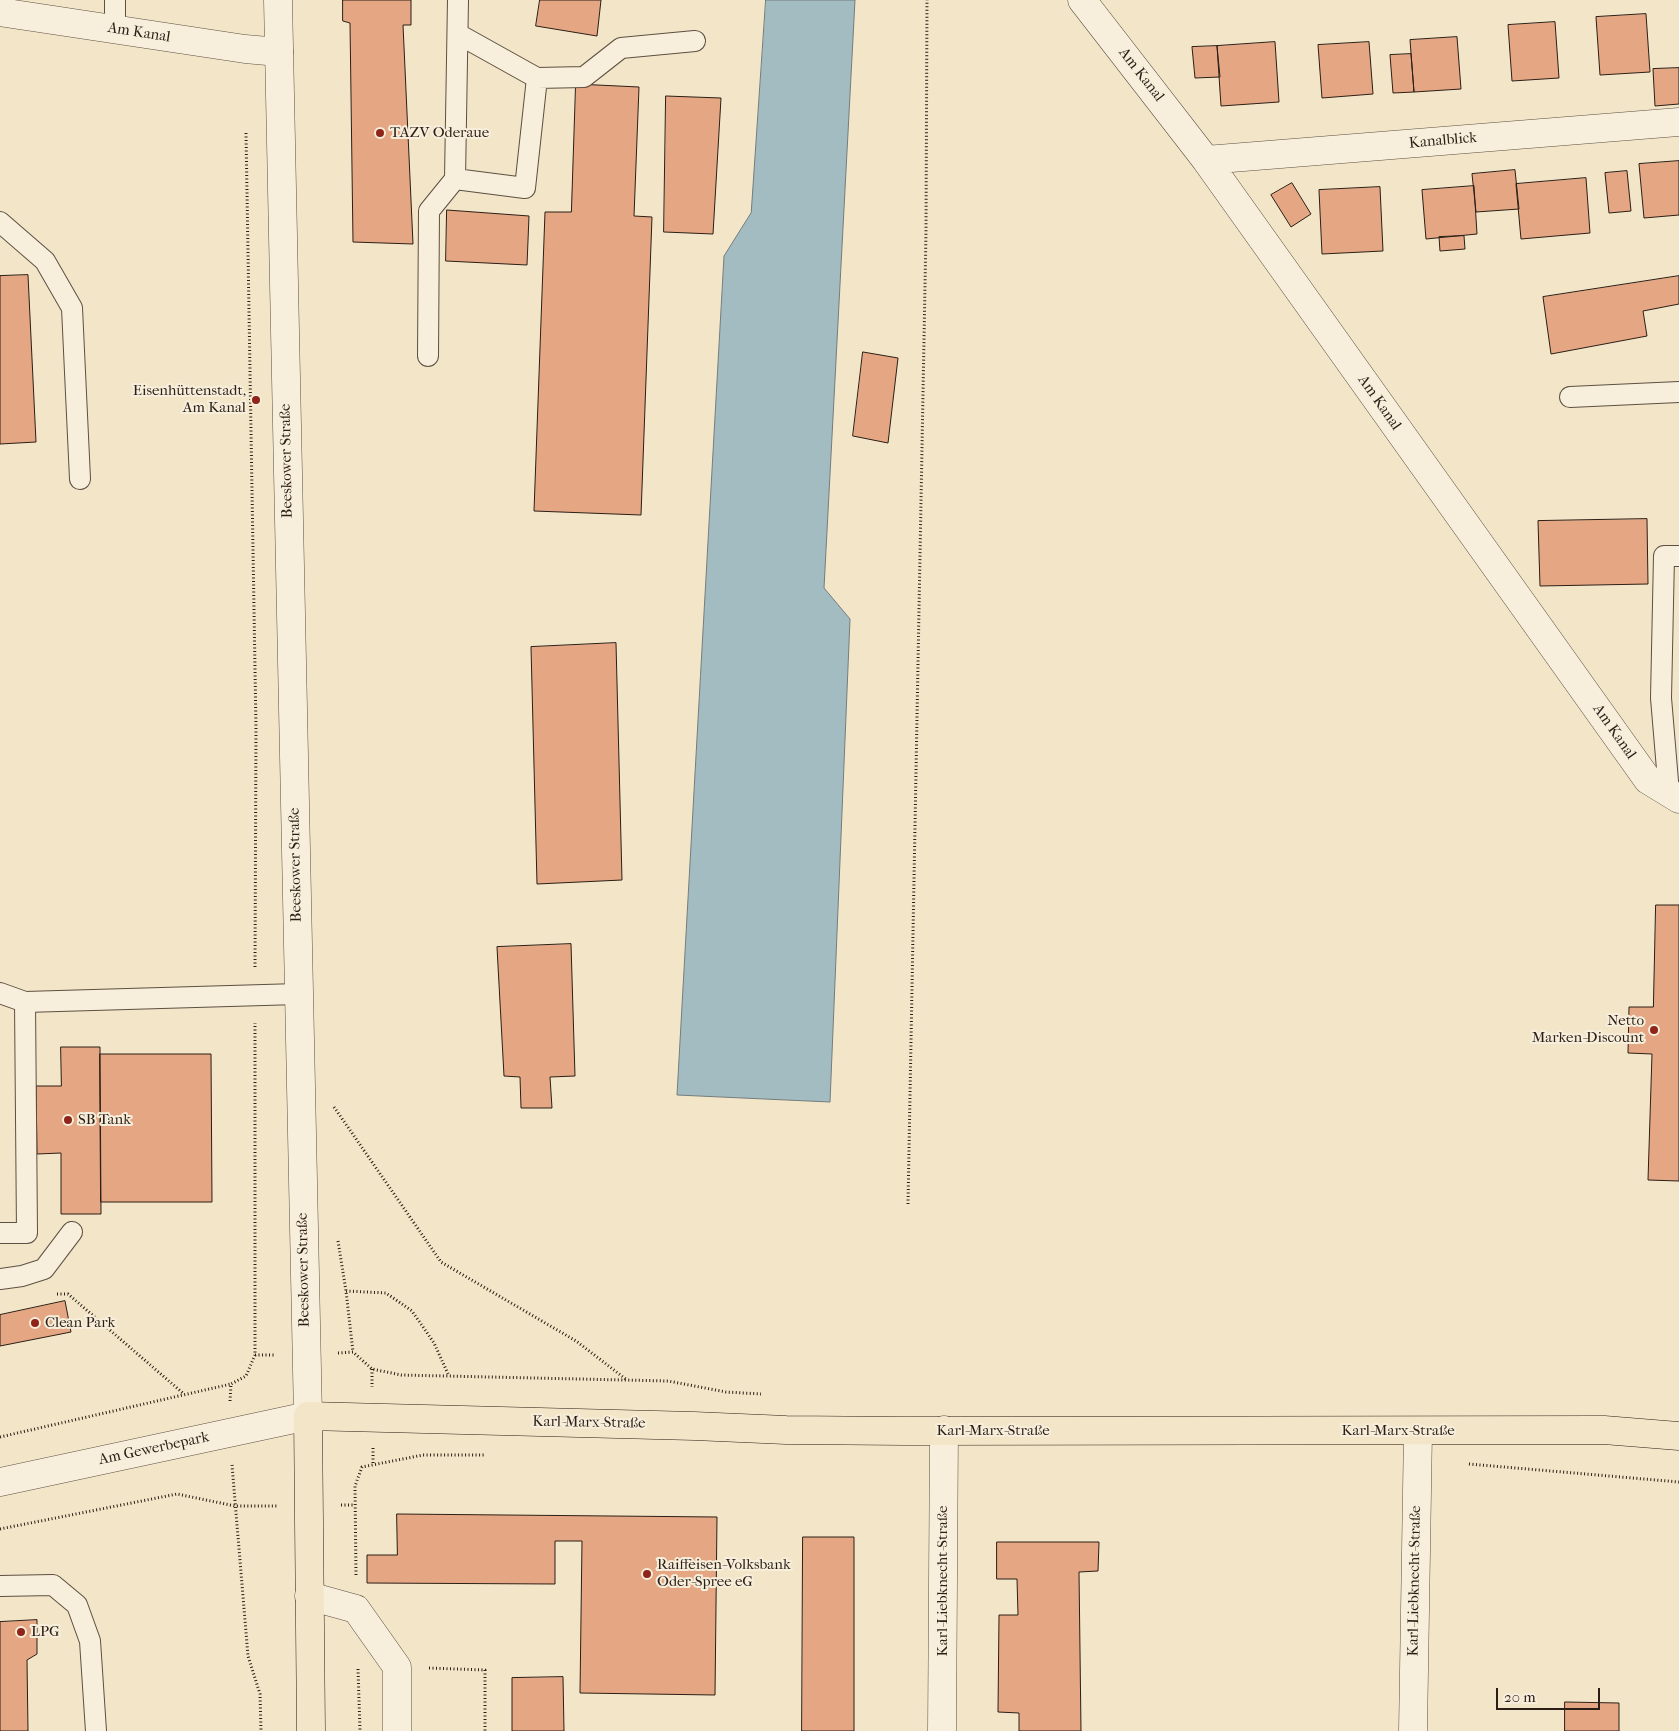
<!DOCTYPE html>
<html>
<head>
<meta charset="utf-8">
<style>
	body { margin:0 }
	#map { position:relative; width:1679px; height:1731px; overflow:hidden; background:#f3e5c7; font-family:"IM FELL French Canon",serif }
	canvas { display:block }
	.scale { position:absolute; left:1496px; top:1688px; width:104px; height:22px; box-sizing:border-box; border:2px solid #2b1e16; border-top:0; padding-left:6px; font-size:15px; line-height:18px; white-space:nowrap; color:#2b1e16; -webkit-text-stroke:4px #f7eedb; paint-order:stroke }
</style>
</head>
<body>
<div id="map">
<canvas width="1679" height="1731"></canvas>
<div class="scale">20 m</div>
</div>
<script>
const g = document.querySelector('canvas').getContext('2d');
g.lineJoin = 'round';
function fill(path, color) { g.fillStyle = color; g.fill(path, 'evenodd'); }
function stroke(path, color, width, dash) { g.strokeStyle = color; g.lineWidth = width; g.lineCap = dash ? 'butt' : 'round'; g.setLineDash(dash || []); g.stroke(path); }
function label(font, color, halo, rows, align = 'center') {
  g.font = font + ' "IM FELL French Canon",serif'; g.lineWidth = 4; g.setLineDash([]); g.textBaseline = 'middle'; g.strokeStyle = halo; g.fillStyle = color; for (const [text, x, y, turn = 0] of rows) {
    g.save(); g.translate(x, y); g.rotate((+turn || 0) * Math.PI / 180); g.textAlign = isNaN(turn) ? turn : align; if (halo) g.strokeText(text, 0, 0); g.fillText(text, 0, 0); g.restore();
  }
}
const water = new Path2D(`
	M766,0H855L824,588L850,619L830,1102L677,1095L724,256L751,213Z`);
fill(water, '#a3bcc1');
stroke(water, '#737d7d', 1);
const building = new Path2D(`
	M343,0H411V25H403L413,244L353,242L350,23L343,21Z
	M540,0H601L597,36L536,26Z
	M1646,14L1650,72L1600,75L1596,17Z
	M1555,22L1559,78L1512,81L1508,25Z
	M1457,37L1461,89L1414,92L1410,40Z
	M1275,42L1279,102L1221,106L1217,46Z
	M1369,42L1373,94L1322,98L1318,45Z
	M1217,46L1220,77L1195,78L1192,47Z
	M1411,54L1414,92L1393,93L1390,55Z
	M1679,68V104L1655,106L1653,69Z
	M576,84L639,87L634,216L652,217L641,515L534,511L545,212H571Z
	M666,96L721,98L713,234L664,232Z
	M1679,161V215L1644,218L1639,164Z
	M1515,170L1519,209L1476,212L1472,174Z
	M1627,171L1631,211L1609,213L1605,173Z
	M1586,178L1590,233L1521,239L1516,184Z
	M1292,183L1311,214L1291,227L1271,195Z
	M1474,186L1477,234L1426,239L1422,190Z
	M1380,187L1383,251L1322,254L1319,190Z
	M447,210L529,216L527,265L446,261Z
	M1464,236L1465,249L1440,251L1439,237Z
	M28,275L36,442L0,444V276Z
	M1679,276V304L1643,311L1647,336L1551,354L1543,297Z
	M863,352L898,358L888,443L853,436Z
	M1647,519L1648,584L1540,586L1538,521Z
	M616,643L622,880L537,884L531,647Z
	M1656,905H1679V1181L1648,1180L1652,1054L1628,1053L1629,1007H1653Z
	M571,944L575,1076L550,1077L552,1108H521L520,1077L504,1076L497,947Z
	M61,1047H100L101,1214H61V1153L37,1154L36,1086H61Z
	M100,1054H211L212,1202H101Z
	M65,1301L71,1332L0,1346V1315Z
	M397,1514L717,1517L715,1695L580,1693L582,1541H555V1584L367,1583V1555H397Z
	M803,1537H854V1731H802Z
	M997,1542H1099L1098,1571L1079,1572L1081,1731H1019V1713L998,1712L999,1615H1018L1017,1579H997Z
	M37,1620V1654L27,1660L28,1731H0V1622Z
	M563,1677L564,1731H512V1678Z
	M1565,1702L1619,1703V1731H1565Z`);
fill(building, '#e5a783');
stroke(building, '#2b1e16', 1);
const service = new Path2D(`
	M115,0V29
	M458,34L537,78L584,77L621,48L695,41
	M455,179L525,188L537,78
	M0,222L45,261L72,308L80,479
	M428,356L429,211L455,179L458,0
	M1570,397L1679,392
	M1669,793L1661,698L1664,556H1679
	M0,993L25,1002L298,994
	M0,1233H27L25,1002
	M0,1279L22,1276L44,1269L72,1232
	M0,1586L53,1585L77,1605L90,1641L96,1731`);
const minor = new Path2D(`
	M1082,0L1206,160L1648,780L1679,799
	M0,12L245,49L279,52
	M1206,160L1679,122
	M309,1596L356,1609L397,1667V1731
	M942,1731L944,1430
	M1413,1731L1418,1431`);
const tertiary = new Path2D(`
	M0,1482L308,1416L278,0`);
const primary = new Path2D(`
	M311,1731L308,1416L694,1426L786,1430L905,1431L1604,1430L1679,1436`);
stroke(service, '#5d5042', 22);
stroke(minor, '#5d5042', 29);
stroke(tertiary, '#5d5042', 29);
stroke(primary, '#2b1e16', 29);
stroke(new Path2D(`
	M246,133L256,728L255,967
	M334,1107L441,1262L576,1341L627,1380
	M908,1204L926,232L927,0
	M338,1241L346,1291L353,1352
	M346,1291L386,1293L412,1311L434,1343L449,1376
	M57,1294H68L184,1394
	M338,1353L353,1352L372,1369L401,1375L668,1381L726,1392L761,1394
	M255,1355H276
	M372,1369V1387
	M230,1401L231,1384L246,1376L255,1355V1023
	M0,1437L231,1384
	M373,1448V1465
	M1469,1464L1679,1482
	M232,1465L248,1656L260,1694L261,1731
	M341,1505H355
	M0,1529L177,1494L235,1506H277
	M356,1575L355,1486L362,1467L423,1455H485
	M429,1668L485,1670V1731
	M358,1669L360,1731`), '#2b1e16', 3, [1, 2.5]);
stroke(service, '#f7eedb', 20);
stroke(minor, '#f7eedb', 28);
stroke(tertiary, '#f7eedb', 28);
stroke(primary, '#f3e5c7', 28);
for (const [x, y, r, color] of [
	[380,133,5,"#8f2418"],
	[256,400,5,"#8f2418"],
	[1654,1030,5,"#8f2418"],
	[68,1120,5,"#8f2418"],
	[35,1323,5,"#8f2418"],
	[647,1574,5,"#8f2418"],
	[21,1632,5,"#8f2418"]
]) { const dot = new Path2D(); dot.arc(x, y, r, 0, 2 * Math.PI); g.fillStyle = color; g.fill(dot); stroke(dot, '#f7eedb', 2); }
label('15px', '#2b1e16', '#f7eedb', [
	["Am Kanal",139,33,9],
	["Am Kanal",1141,75,52],
	["Kanalblick",1443,141,-5],
	["Am Kanal",1379,403,55],
	["Beeskower Straße",287,461,-91],
	["Am Kanal",1614,732,55],
	["Beeskower Straße",296,865,-91],
	["Beeskower Straße",304,1270,-91],
	["Karl-Marx-Straße",589,1423,1],
	["Karl-Marx-Straße",993,1431],
	["Karl-Marx-Straße",1398,1431],
	["Am Gewerbepark",154,1449,-12],
	["Karl-Liebknecht-Straße",943,1581,-90],
	["Karl-Liebknecht-Straße",1415,1581,-89]
]);
label('15px', '#2b1e16', '#f7eedb', [
	["TAZV Oderaue",390,133],
	["Eisenhüttenstadt,",246,391,"right"],
	["Am Kanal",246,408,"right"],
	["Netto",1644,1021,"right"],
	["Marken-Discount",1644,1038,"right"],
	["SB Tank",78,1120],
	["Clean Park",45,1323],
	["Raiffeisen-Volksbank",657,1565],
	["Oder-Spree eG",657,1582],
	["LPG",31,1632]
], 'left');
</script>
</body>
</html>
